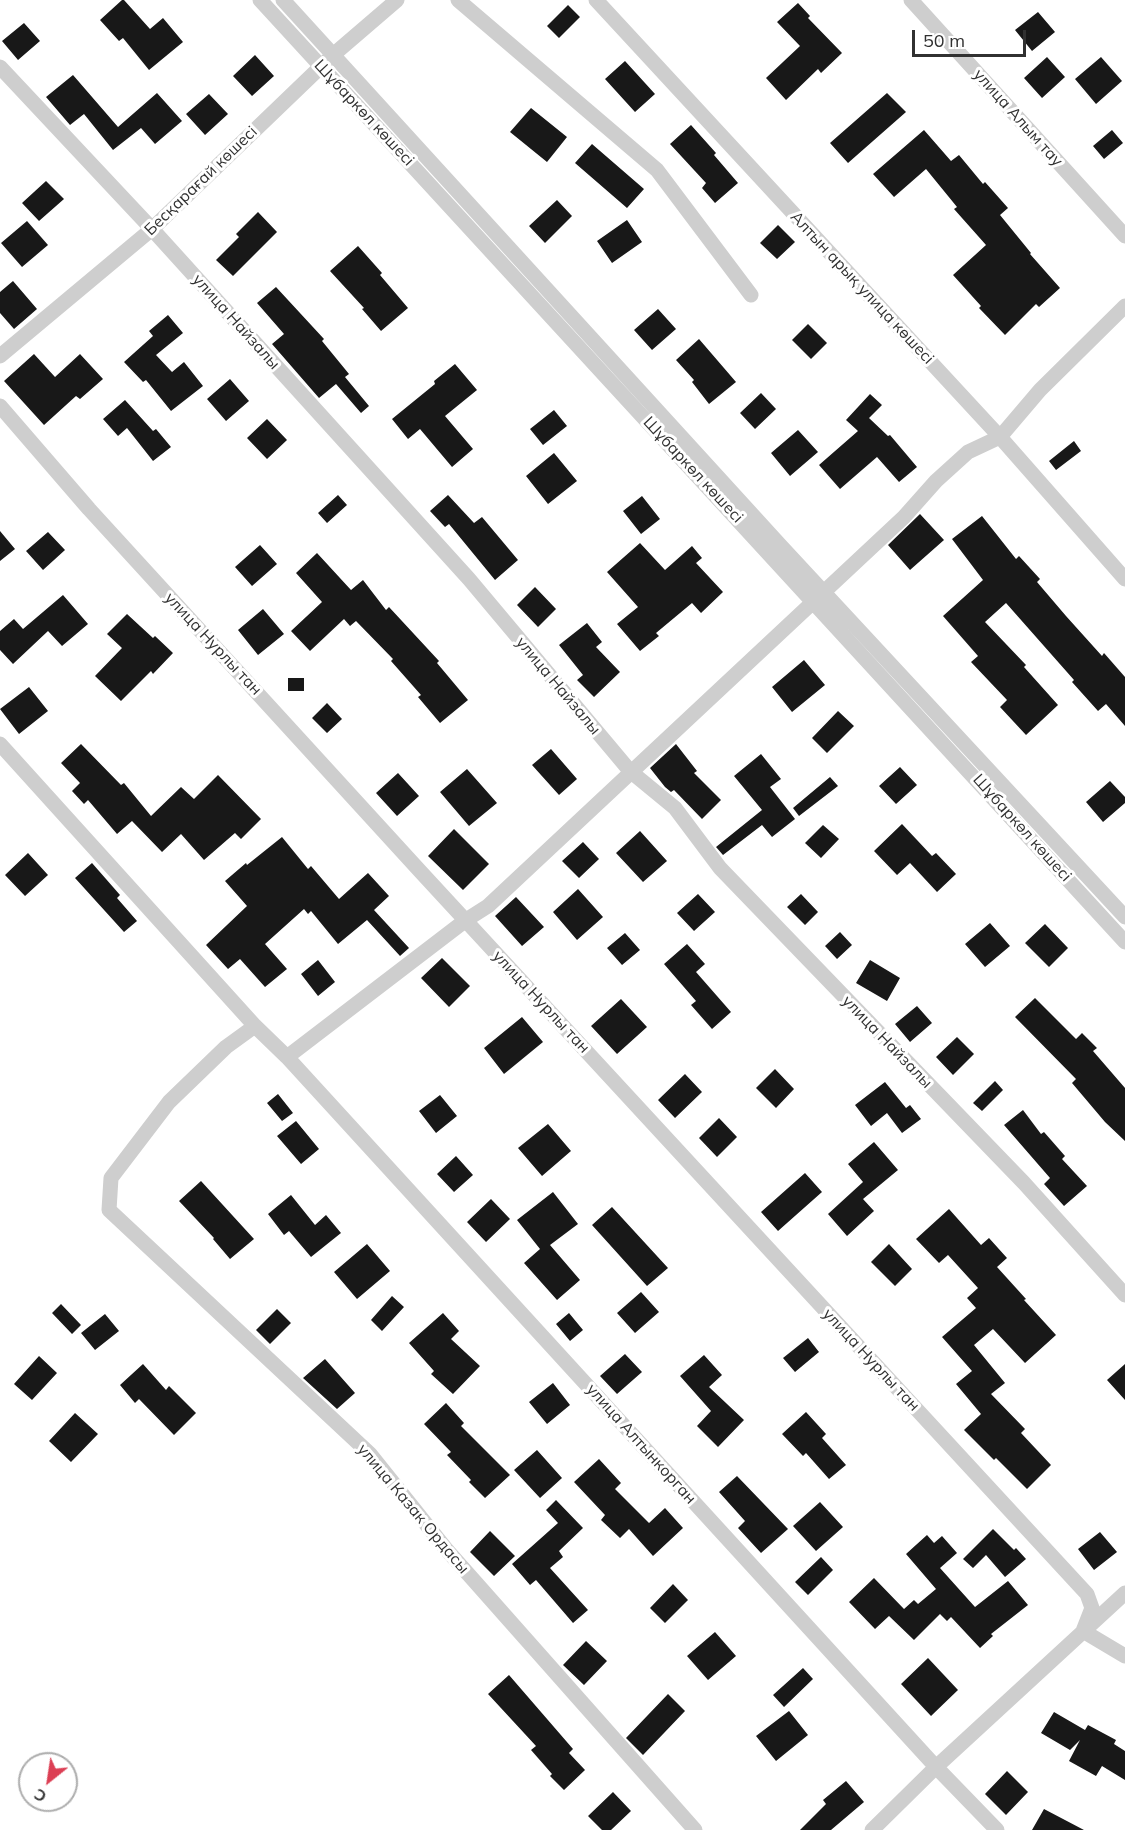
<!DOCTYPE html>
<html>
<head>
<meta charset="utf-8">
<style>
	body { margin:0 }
	#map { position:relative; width:1125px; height:1830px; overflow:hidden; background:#fff; font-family:Mulish,sans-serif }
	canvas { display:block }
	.north { position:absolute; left:18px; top:1752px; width:60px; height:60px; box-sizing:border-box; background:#fff; border:2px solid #adadad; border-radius:50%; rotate:210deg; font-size:16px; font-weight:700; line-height:24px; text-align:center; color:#313131 }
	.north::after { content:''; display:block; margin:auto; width:21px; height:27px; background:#dc3f54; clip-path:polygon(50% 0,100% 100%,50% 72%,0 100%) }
	.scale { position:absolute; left:912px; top:30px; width:114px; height:27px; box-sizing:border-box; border:3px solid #313131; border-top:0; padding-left:8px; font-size:18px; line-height:21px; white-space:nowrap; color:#313131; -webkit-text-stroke:4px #fff; paint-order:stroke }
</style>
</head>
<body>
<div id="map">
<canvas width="1125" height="1830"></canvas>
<div class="north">С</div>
<div class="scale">50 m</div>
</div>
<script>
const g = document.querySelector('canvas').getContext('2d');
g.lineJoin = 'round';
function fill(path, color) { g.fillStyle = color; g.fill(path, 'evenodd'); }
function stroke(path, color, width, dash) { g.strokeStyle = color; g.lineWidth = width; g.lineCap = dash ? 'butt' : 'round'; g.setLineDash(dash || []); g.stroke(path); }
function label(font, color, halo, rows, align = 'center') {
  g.font = font + ' Mulish,sans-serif'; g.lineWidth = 6; g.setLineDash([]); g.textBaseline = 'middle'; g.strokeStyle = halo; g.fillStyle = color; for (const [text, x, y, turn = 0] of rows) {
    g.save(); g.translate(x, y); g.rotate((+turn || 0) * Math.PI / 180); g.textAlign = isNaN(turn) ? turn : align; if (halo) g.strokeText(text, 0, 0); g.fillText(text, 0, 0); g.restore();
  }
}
fill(new Path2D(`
	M122,0H124L150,29L163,18L183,42L149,70L123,38L119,41L100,20Z
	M798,3L810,16L808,18L842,53L821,73L818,69L786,100L766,78L800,46L777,22Z
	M568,5L580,17L559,38L547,26Z
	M1038,12L1055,32L1032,51L1015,30Z
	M24,23L40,41L18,60L2,41Z
	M255,55L274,76L252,96L233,76Z
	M1047,57L1065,77L1042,98L1024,78Z
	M1101,57L1122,81L1096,104L1075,79Z
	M625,61L655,94L635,112L605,79Z
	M73,75L118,127L157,93L182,121L155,144L141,128L113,150L84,114L70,125L46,97Z
	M887,93L906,112L848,163L830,143Z
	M209,94L228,114L205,135L186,114Z
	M531,108L567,137L547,162L510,132Z
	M691,125L716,153L714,155L738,183L715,203L702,188L706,183L670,144Z
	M924,130L951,161L959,155L983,184L985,182L1008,208L1000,215L1031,253L1030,254L1060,288L1039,307L1036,304L1005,335L979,308L981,306L953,275L986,245L954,209L957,207L926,169L894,197L873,174Z
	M1112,130L1123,143L1104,159L1093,146Z
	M592,144L644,189L627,208L575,163Z
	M46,181L64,199L39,221L22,203Z
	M557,200L572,216L545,243L529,226Z
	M258,212L277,232L233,276L216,260L239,237L236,234Z
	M627,220L642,242L612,263L597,241Z
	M27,221L48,245L22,267L1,243Z
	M778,225L795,242L777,259L760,243Z
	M358,246L382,273L380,275L408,308L381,331L362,309L364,308L330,271Z
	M13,281L37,309L14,329L0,313V292Z
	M276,287L324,339L322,341L349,374L345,377L369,406L361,413L336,384L319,398L272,344L284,334L257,303Z
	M658,309L676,329L652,350L634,330Z
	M168,315L183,333L156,355L172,372L184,362L203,386L171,411L146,380L143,382L124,362L153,336L149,331Z
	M808,324L827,343L811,359L792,340Z
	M699,339L736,382L709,404L692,382L694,380L676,360Z
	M34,354L55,377L80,354L103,379L80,399L76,396L44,425L4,381Z
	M455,364L477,390L445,416L473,449L452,467L420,429L408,439L392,419L435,384L434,381Z
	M230,379L249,401L226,421L207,399Z
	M761,393L776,409L755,429L740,413Z
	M870,394L882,405L869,418L888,436L890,435L917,467L899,482L877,457L840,489L819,465L858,431L846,420Z
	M125,400L153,431L156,429L171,447L153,461L127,428L118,436L103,419Z
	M554,410L567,426L543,445L530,429Z
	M267,419L287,440L267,459L247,438Z
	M798,430L818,452L790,476L771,453Z
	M1074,441L1081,451L1056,470L1049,461Z
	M554,453L577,481L548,504L526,476Z
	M338,495L347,505L327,523L318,513Z
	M448,495L474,523L482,517L518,560L495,580L449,524L445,527L430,511Z
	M642,496L660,519L641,534L623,511Z
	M920,514L944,540L910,570L888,545Z
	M982,516L1016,559L1019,556L1040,579L1037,582L1066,616L1102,656L1104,653L1125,677V726L1106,704L1098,711L1072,682L1074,680L1006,603L985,622L1026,665L1024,667L1058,705L1026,735L1000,707L1007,700L971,662L978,656L943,616L983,580L952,539Z
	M0,531L15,549L0,561Z
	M48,532L65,550L43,570L26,551Z
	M640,543L665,570L692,546L702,558L696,563L723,592L701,613L692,603L656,633L659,636L640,651L617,624L638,607L607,572Z
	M260,545L277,564L252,586L235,567Z
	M317,553L351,590L363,580L386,610L389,607L439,661L437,663L468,700L440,723L418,697L421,695L391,661L393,659L356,621L350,626L344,619L310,651L291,631L322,602L296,573Z
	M535,587L556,609L538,627L517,605Z
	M63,595L88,624L62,646L48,631L13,664L0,650V631L14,619L23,629Z
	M263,609L284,634L258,655L238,630Z
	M127,614L153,638L155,636L173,653L153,674L151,671L121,701L95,676L122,648L107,634Z
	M587,623L602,642L596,647L620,672L594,697L577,680L583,675L559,645Z
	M804,660L825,685L792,712L772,687Z
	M288,678H304V691H288Z
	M29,687L48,711L19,734L0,709Z
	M327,703L342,719L327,733L312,718Z
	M838,711L854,726L827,753L812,738Z
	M81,744L121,785L124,783L151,816L181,787L194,799L218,775L261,819L241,839L235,833L204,860L181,834L162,852L132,821L117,834L88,800L84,804L72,791L80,783L61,763Z
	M676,744L697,771L694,773L721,800L702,819L674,790L671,792L665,787L650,768Z
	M551,749L577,779L559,795L532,765Z
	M761,754L781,779L770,787L795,819L772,837L762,825L723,855L716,847L762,810L734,776Z
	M900,767L917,785L896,804L879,786Z
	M467,769L497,803L469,826L440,792Z
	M398,773L419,796L397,816L376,793Z
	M830,777L838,786L799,816L793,808Z
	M1110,781L1125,797V803L1103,822L1086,802Z
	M902,824L932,856L936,853L956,874L937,892L910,863L897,875L874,851Z
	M823,825L839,839L821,858L805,843Z
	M454,829L489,864L463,890L428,856Z
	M640,831L667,861L643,882L616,853Z
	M282,837L308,869L311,866L339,899L368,873L389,896L374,910L409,948L400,956L367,920L338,944L311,911L308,914L304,909L265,944L287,969L265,987L240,959L228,969L206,945L247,906L225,881L246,863L247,865Z
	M583,842L599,859L579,878L562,861Z
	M28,853L48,875L25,896L5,875Z
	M92,863L120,895L117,898L137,921L124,932L75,878Z
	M578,889L603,917L577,940L553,912Z
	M698,894L715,912L694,931L677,913Z
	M801,894L818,912L805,925L787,907Z
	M516,897L544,927L522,946L495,916Z
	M990,923L1010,946L985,967L965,944Z
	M1045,924L1068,948L1049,967L1025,943Z
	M840,932L852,945L837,959L825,946Z
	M625,933L640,950L622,965L607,948Z
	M687,944L705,964L696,972L731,1012L712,1029L691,1005L696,1001L664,964Z
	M442,958L470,986L449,1007L421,978Z
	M318,960L335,982L318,996L301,974Z
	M870,960L900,978L887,1001L856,983Z
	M1035,998L1076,1039L1082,1033L1097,1048L1093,1051L1125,1088V1141L1105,1122L1072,1083L1076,1079L1015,1017Z
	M621,999L647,1027L617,1054L591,1026Z
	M917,1006L932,1023L910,1042L895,1024Z
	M522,1017L543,1042L504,1074L484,1048Z
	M957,1037L974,1054L953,1075L936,1057Z
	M775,1069L794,1089L776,1108L756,1088Z
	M685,1074L702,1092L675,1118L658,1100Z
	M995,1081L1003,1090L982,1111L973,1103Z
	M885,1082L906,1108L910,1105L921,1119L902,1133L887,1113L871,1126L855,1105Z
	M278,1094L293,1113L282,1121L267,1103Z
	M440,1095L457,1116L436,1133L419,1111Z
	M1023,1110L1041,1134L1044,1132L1065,1156L1062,1159L1087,1186L1064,1206L1044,1184L1050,1178L1004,1125Z
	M719,1118L737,1137L717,1157L699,1138Z
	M296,1121L319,1149L301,1164L277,1136Z
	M548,1124L571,1151L542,1176L518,1148Z
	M874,1142L898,1170L863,1199L874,1211L847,1236L828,1214L863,1182L848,1164Z
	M456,1156L473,1175L454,1192L437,1174Z
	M805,1173L822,1192L778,1231L761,1212Z
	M201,1181L254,1239L230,1259L213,1239L214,1238L179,1201Z
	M553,1192L578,1224L550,1245L580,1280L557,1300L524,1263L540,1249L517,1220Z
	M291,1195L315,1225L326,1215L341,1233L311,1257L289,1231L284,1235L268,1214Z
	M491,1199L510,1219L486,1242L467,1222Z
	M612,1207L668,1268L647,1286L592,1225Z
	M949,1209L981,1245L989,1238L1007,1258L997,1267L1026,1299L1024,1300L1056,1335L1025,1363L993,1329L974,1345L1005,1383L991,1394L1025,1429L1021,1433L1051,1465L1027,1489L996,1458L994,1460L964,1430L981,1414L956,1384L972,1371L942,1337L976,1308L967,1298L978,1288L948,1255L939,1263L916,1239Z
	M367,1244L390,1271L357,1299L334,1272Z
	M889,1244L912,1269L895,1286L871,1262Z
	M641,1292L659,1312L635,1333L617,1313Z
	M392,1296L404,1307L382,1331L371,1320Z
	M61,1304L81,1325L72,1334L52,1313Z
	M277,1309L291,1323L270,1344L256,1330Z
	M443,1313L459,1331L451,1339L480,1366L453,1394L431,1374L434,1371L409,1343Z
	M569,1313L583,1330L570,1341L556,1324Z
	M105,1314L119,1331L95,1350L81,1333Z
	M808,1338L819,1352L795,1372L783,1358Z
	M625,1354L642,1372L617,1394L600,1376Z
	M704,1355L722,1375L709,1387L744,1420L718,1447L697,1426L711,1411L680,1376Z
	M39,1356L57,1373L32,1400L14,1384Z
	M325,1359L355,1393L337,1409L303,1378Z
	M143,1364L166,1390L169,1386L196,1413L174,1435L139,1399L135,1403L120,1385Z
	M1125,1364V1400L1107,1380Z
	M553,1383L570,1405L547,1424L529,1402Z
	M446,1403L464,1423L461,1426L510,1475L485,1498L469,1482L471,1480L447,1455L451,1452L424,1424Z
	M806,1412L826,1434L822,1438L846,1465L829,1479L806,1453L803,1456L782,1434Z
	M75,1413L98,1434L71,1462L49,1441Z
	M537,1450L562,1478L540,1498L514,1470Z
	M599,1459L621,1483L615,1489L649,1523L665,1508L683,1528L653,1556L629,1529L620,1538L601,1520L605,1515L574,1482Z
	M737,1476L788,1529L761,1553L738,1528L745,1521L719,1492Z
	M556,1500L583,1528L559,1551L563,1557L550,1568L588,1610L573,1623L536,1580L530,1585L512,1564L558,1523L546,1510Z
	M820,1502L843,1527L816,1551L793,1526Z
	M993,1529L1014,1550L1016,1548L1026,1559L1005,1577L986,1555L973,1568L963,1559Z
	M490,1531L515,1556L494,1576L470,1552Z
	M1100,1532L1117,1552L1094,1570L1078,1549Z
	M927,1535L934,1543L942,1536L957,1553L940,1568L975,1607L1008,1581L1028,1605L991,1634L993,1636L980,1648L951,1617L947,1621L940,1614L914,1640L889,1616L875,1629L849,1602L874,1578L904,1609L914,1600L918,1604L936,1589L906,1554Z
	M821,1557L833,1570L808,1595L795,1582Z
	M673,1584L688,1600L665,1623L650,1608Z
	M715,1632L736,1656L708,1680L687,1656Z
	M586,1641L607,1661L584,1685L563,1665Z
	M928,1658L958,1690L931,1716L901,1684Z
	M803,1668L813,1679L784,1707L773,1695Z
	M509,1675L573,1749L569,1753L585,1770L564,1790L550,1776L552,1774L531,1750L536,1746L488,1694Z
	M668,1694L685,1711L643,1755L626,1738Z
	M789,1711L808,1735L776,1761L756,1736Z
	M1054,1712L1085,1730L1088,1725L1116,1740L1114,1744L1125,1751V1780L1102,1766L1096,1776L1069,1761L1080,1740L1070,1750L1041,1733Z
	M1007,1771L1028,1792L1006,1815L985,1794Z
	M846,1781L864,1802L831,1830H800L826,1804L823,1800Z
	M613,1792L631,1811L611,1830H602L588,1816Z
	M1044,1809L1084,1830H1032Z`), '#181818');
stroke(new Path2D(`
	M260,0L1125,942
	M283,0L780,545L1125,917
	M458,0L657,170L751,295
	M596,0L1000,437L1125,579
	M911,0L1125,236
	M0,67L152,229L469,579L630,771L675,808L720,868L1024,1183L1125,1295
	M0,356L152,229L333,55L397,0
	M0,406L89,509L419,870L1087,1594L1092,1608L1083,1631L1125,1656
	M0,744L255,1026L287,1057L936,1767L997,1830
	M255,1026L226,1047L169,1102L111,1178L109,1210L370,1454L446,1549L695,1830
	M287,1057L466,920L488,906L904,517L936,481L968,452L1000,437L1040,390L1125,306
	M872,1830L936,1767L1125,1593`), '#cecece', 15);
label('16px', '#313131', '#fff', [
	["Шұбаркөл көшесі",364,113,47],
	["улица Алым тау",1018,118,48],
	["Бесқарағай көшесі",201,181,-44],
	["Алтын арық улица көшесі",862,288,47],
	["улица Найзалы",236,322,48],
	["Шұбаркөл көшесі",693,470,47],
	["улица Нурлы тан",213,644,47],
	["улица Найзалы",558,686,50],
	["Шұбаркөл көшесі",1022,828,48],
	["улица Нурлы тан",541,1002,47],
	["улица Найзалы",887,1042,46],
	["улица Нурлы тан",871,1360,47],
	["улица Алтынкорган",641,1444,48],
	["улица Казак Ордасы",413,1509,50]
]);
</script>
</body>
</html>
